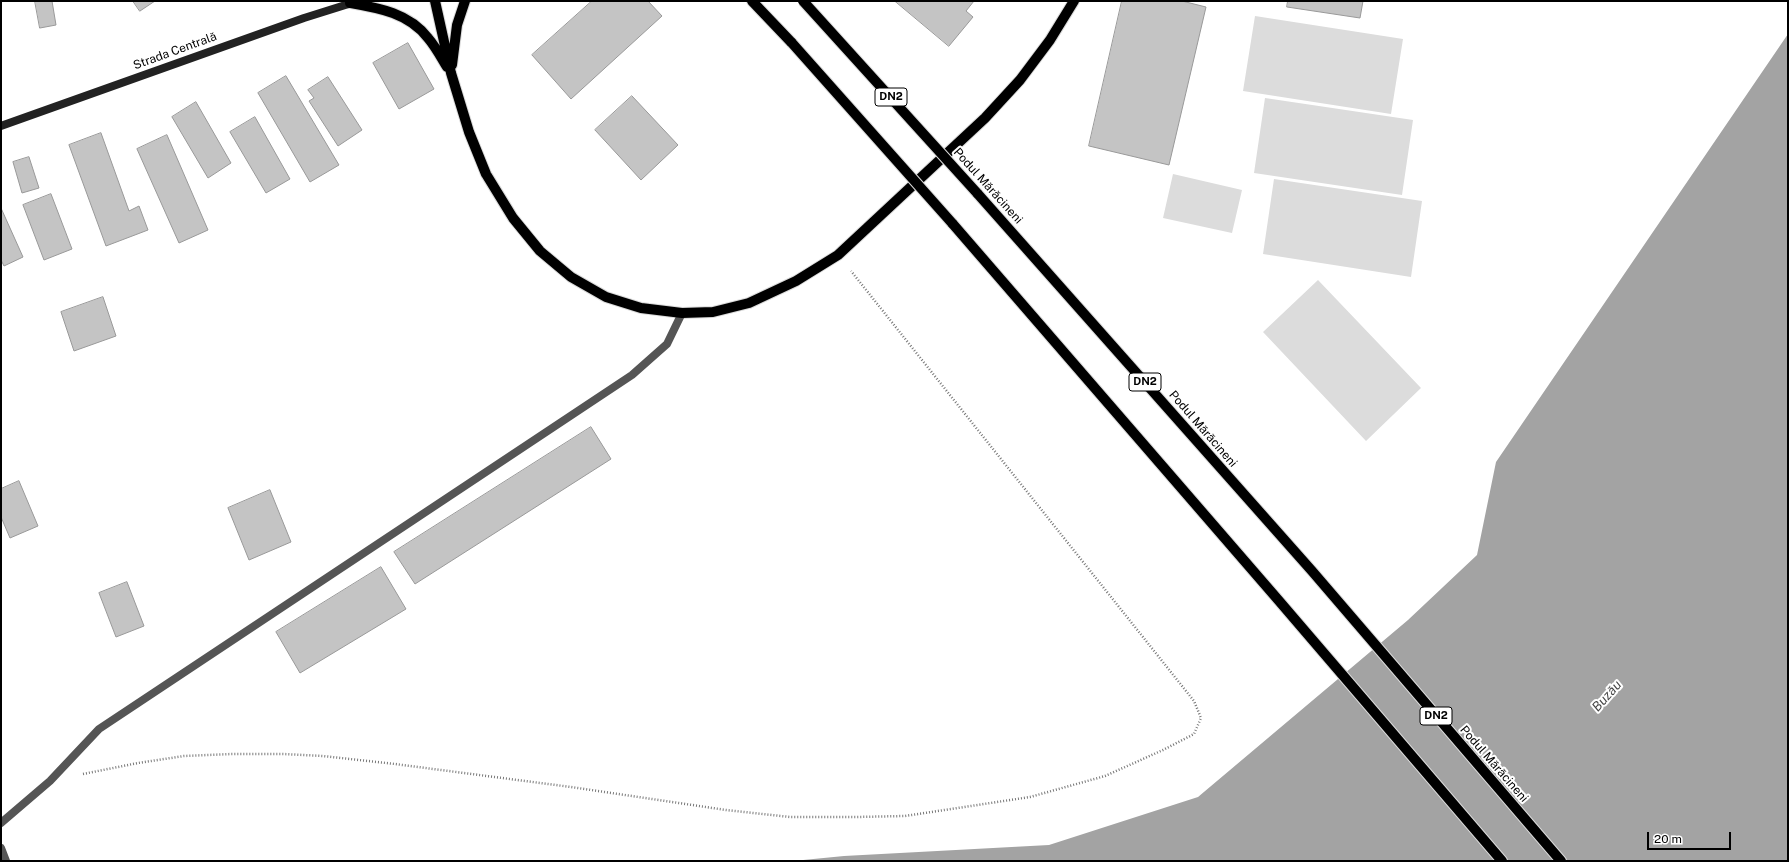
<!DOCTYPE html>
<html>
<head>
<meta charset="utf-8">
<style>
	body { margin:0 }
	#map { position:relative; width:1789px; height:862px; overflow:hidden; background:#fff; font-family:"Public Sans",sans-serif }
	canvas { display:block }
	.frame { position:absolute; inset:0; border:2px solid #000; pointer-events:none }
	.scale { position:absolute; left:1647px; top:832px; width:84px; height:18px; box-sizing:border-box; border:2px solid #000; border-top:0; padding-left:5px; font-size:12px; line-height:14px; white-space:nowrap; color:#000; -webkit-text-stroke:3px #fff; paint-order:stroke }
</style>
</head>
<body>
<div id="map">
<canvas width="1789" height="862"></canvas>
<div class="frame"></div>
<div class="scale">20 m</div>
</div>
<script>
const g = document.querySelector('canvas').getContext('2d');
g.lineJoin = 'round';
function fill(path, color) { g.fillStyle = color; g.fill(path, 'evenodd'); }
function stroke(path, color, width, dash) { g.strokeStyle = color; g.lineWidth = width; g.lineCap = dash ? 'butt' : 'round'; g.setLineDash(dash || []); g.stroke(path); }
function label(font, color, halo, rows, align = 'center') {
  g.font = font + ' "Public Sans",sans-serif'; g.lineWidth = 4; g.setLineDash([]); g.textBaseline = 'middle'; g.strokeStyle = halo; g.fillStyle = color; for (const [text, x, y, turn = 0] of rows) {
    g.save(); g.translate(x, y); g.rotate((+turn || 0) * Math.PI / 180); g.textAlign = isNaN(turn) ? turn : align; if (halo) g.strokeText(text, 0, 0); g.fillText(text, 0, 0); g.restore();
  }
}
fill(new Path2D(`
	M1255,16L1403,39L1391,114L1243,91Z
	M1265,98L1413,120L1402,195L1254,173Z
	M1173,174L1242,190L1232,233L1163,218Z
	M1274,179L1422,201L1411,277L1263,254Z
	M1318,280L1421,388L1366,441L1263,332Z`), '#dcdcdc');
fill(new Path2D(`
	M1788,34V861H793L844,856L1049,845L1198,797L1408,620L1477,555L1496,462Z`), '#a3a3a3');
const building = new Path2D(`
	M35,1H52L56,25L40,28Z
	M133,1H155L140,11Z
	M592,1H648L662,16L571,99L532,55Z
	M895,1H974L966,11L973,17L949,46Z
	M1122,1H1182L1206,7L1169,165L1089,146Z
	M1288,1H1363L1360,18L1287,7Z
	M408,43L434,89L399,109L373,63Z
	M286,76L339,165L310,182L258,93Z
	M328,77L362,130L338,146L309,101L314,98L308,90Z
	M632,96L678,145L641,180L595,130Z
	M196,102L231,163L208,178L172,117Z
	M255,117L290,179L266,193L230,132Z
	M101,133L129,211L139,206L148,230L106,246L69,145Z
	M167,135L208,230L179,243L137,149Z
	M29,157L39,188L22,193L13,162Z
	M51,194L72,249L44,260L23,205Z
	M1,208L23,257L4,266L1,260Z
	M103,297L116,336L74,351L61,312Z
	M591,427L611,459L415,584L394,552Z
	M19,481L38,526L10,538L1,517V489Z
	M270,490L291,542L249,560L228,508Z
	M381,567L406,609L300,673L276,632Z
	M127,582L144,626L116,637L99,593Z`);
fill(building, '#c4c4c4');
stroke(building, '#999', 1);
const primary = new Path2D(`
	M435,1L451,73L469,132L486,174L513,218L540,251L571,277L606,297L641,308L682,313L713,312L749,303L796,281L838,255L985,118L1020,80L1050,40L1074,1
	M752,1L792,43
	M350,3C379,8 409,13 428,38C435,46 441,57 447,67
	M452,65L457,25L465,1
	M977,193L1312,571L1561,861
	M952,223L1280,602L1502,861`);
stroke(primary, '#dbdbdb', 12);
stroke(new Path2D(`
	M83,774L138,763L184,756L232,754H283L323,756L395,764L571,787L726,810L790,817H856L905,816L1030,797L1105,776L1163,750L1194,734L1201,718L1194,701L851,271`), '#777', 2.5, [1, 2]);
stroke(new Path2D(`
	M1,823L50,781L99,729L632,375L667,344L682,313
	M1,848L6,861`), '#555', 8);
stroke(new Path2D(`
	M1,126L304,18L355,2`), '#222', 8);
stroke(primary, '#000', 10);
const primaryBridge = new Path2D(`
	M803,1L977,193
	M792,43L952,223`);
stroke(primaryBridge, '#dbdbdb', 12, []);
stroke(primaryBridge, '#000', 10);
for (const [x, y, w] of [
	[891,97,32],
	[1145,382,32],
	[1436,716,32]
]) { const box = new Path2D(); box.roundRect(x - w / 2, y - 9, w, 18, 3); g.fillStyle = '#fff'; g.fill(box); stroke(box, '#000', 1); }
label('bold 11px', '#000', null, [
	["DN2",891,97],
	["DN2",1145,382],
	["DN2",1436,716]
]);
label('12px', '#000', '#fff', [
	["Strada Centrală",175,51,-20],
	["Podul Mărăcineni",988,186,48],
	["Podul Mărăcineni",1203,429,49],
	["Podul Mărăcineni",1494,764,49]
]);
label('italic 13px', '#444', '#fff', [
	["Buzău",1607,696,-48]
]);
</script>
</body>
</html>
